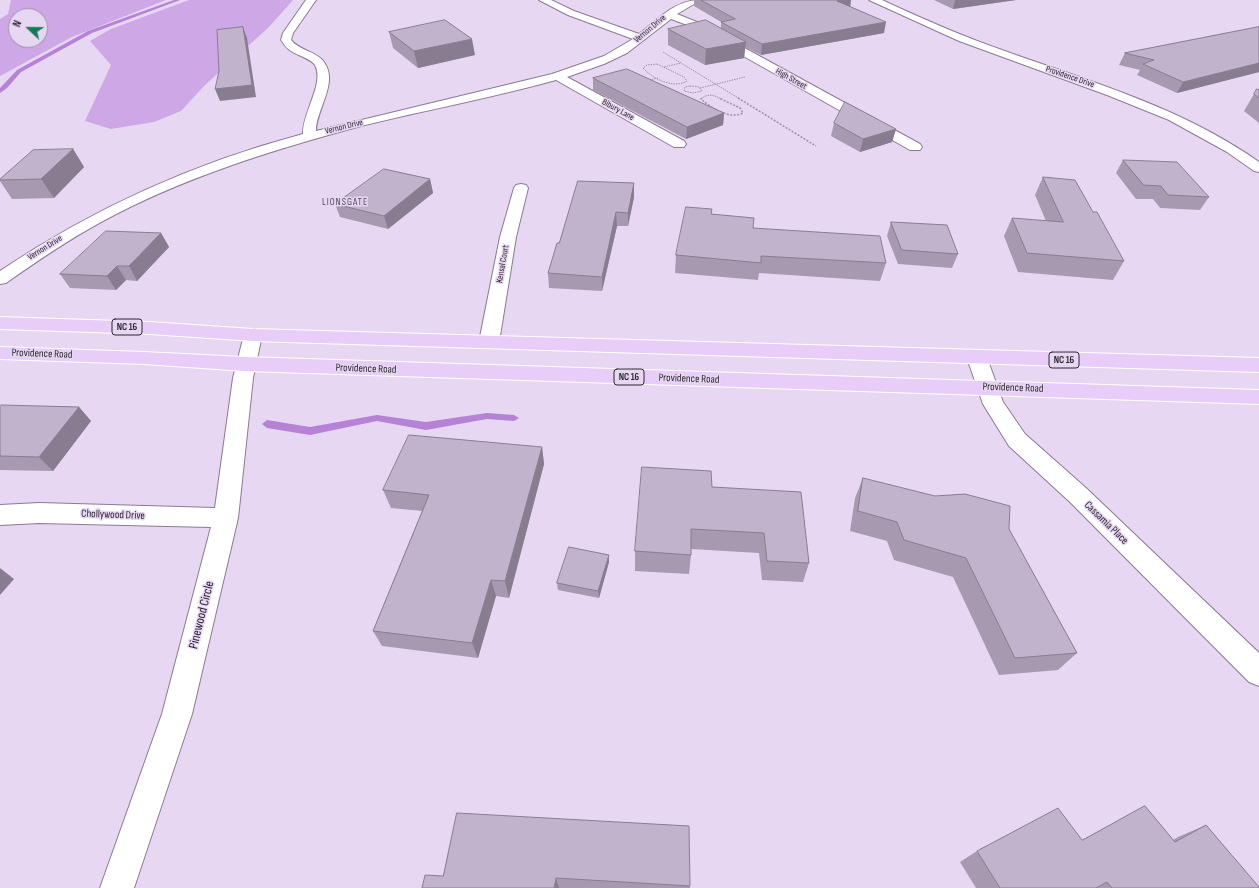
<!DOCTYPE html>
<html>
<head>
<meta charset="utf-8">
<style>
	body { margin:0 }
	#map { position:relative; width:1259px; height:888px; overflow:hidden; background:#e7d7f2; font-family:"Sofia Sans Condensed",sans-serif }
	canvas { display:block }
	.north { position:absolute; left:8px; top:8px; width:40px; height:40px; box-sizing:border-box; background:#e7d7f2; border:1px solid #9d91a5; border-radius:50%; rotate:292deg; font-size:11px; font-weight:700; line-height:16px; text-align:center; color:#2d2731 }
	.north::after { content:''; display:block; margin:auto; width:14px; height:18px; background:#167b54; clip-path:polygon(50% 0,100% 100%,50% 72%,0 100%) }
</style>
</head>
<body>
<div id="map">
<canvas width="1259" height="888"></canvas>
<div class="north">N</div>
</div>
<script>
const g = document.querySelector('canvas').getContext('2d');
g.lineJoin = 'round';
function fill(path, color) { g.fillStyle = color; g.fill(path, 'evenodd'); }
function stroke(path, color, width, dash) { g.strokeStyle = color; g.lineWidth = width; g.lineCap = dash ? 'butt' : 'round'; g.setLineDash(dash || []); g.stroke(path); }
function label(font, color, halo, rows, align = 'center') {
  g.font = font + ' "Sofia Sans Condensed",sans-serif'; g.lineWidth = 3; g.setLineDash([]); g.textBaseline = 'middle'; g.strokeStyle = halo; g.fillStyle = color; for (const [text, x, y, turn = 0] of rows) {
    g.save(); g.translate(x, y); g.rotate((+turn || 0) * Math.PI / 180); g.textAlign = isNaN(turn) ? turn : align; if (halo) g.strokeText(text, 0, 0); g.fillText(text, 0, 0); g.restore();
  }
}
fill(new Path2D(`
	M11,0H166L72,37L0,76V19L8,14ZM16,16H40V40H16Z
	M189,0H293L269,27L204,86L181,111L154,122L111,129L85,121L111,65L90,41L111,29Z`), '#cda7e6');
fill(new Path2D(`
	M174,0H180L92,33L21,72L7,88L0,93V88L17,70L88,31Z
	M487,413L514,415L519,418L514,421L487,419L426,430L377,421L310,435L267,428L262,424L267,420L310,427L377,415L426,422Z`), '#b582d5');
const minor = new Path2D(`
	M306,0H316L293,33L291,40C300,51 316,51 324,62C339,83 316,109 316,131L552,74L604,56L633,39L568,15L539,0H551L574,11L639,34C659,19 674,0 701,0L677,14L697,22L920,144L922,147L920,150H910L690,26L671,19L627,53L604,64L567,77L684,141L686,144L684,147H674L556,80C491,98 426,110 361,126C272,150 182,178 101,222C68,240 37,261 6,283L0,284V271C94,208 194,163 303,134C302,113 325,83 315,65C310,58 298,56 291,51C286,48 284,44 281,40L283,33Z
	M869,0H882C921,18 961,36 1002,50C1091,82 1181,107 1259,162V172L1254,171L1227,152L1169,120L1107,95L959,41Z
	M521,184L526,185L528,188L516,237L499,342L496,346L489,348L482,346L479,342L500,237L514,188L516,185Z
	M253,329L260,331L262,335L253,378L238,518L192,714L134,888H100L162,714L211,527L39,523L0,525V505L39,503L215,508L233,378L244,335L246,331Z
	M977,352L984,353L987,358L1003,402L1025,434L1086,488L1259,653V686L1249,682L1070,502L1009,446L983,404L967,358L970,353Z`);
const major = new Path2D(`
	M0,317L150,322L253,329L1259,358V372L253,341L150,334L0,329Z
	M0,347L144,352L245,357L1259,390V404L245,371L144,364L0,359Z`);
stroke(minor, '#8a7b94', 2);
stroke(major, '#fff', 2);
stroke(new Path2D(`
	M663,52L740,99
	M657,64L684,77L687,81C673,89 653,79 643,68L647,65Z
	M664,67L681,63
	M651,81L649,80L658,78
	M690,86L699,87L702,91L693,93L684,91L685,87Z
	M700,88L745,77
	M701,99C708,93 714,95 721,99`), '#9d91a5', 1, [1.5, 1]);
stroke(new Path2D(`
	M702,98L701,99C711,108 730,120 743,113L740,108L719,98
	M738,98L816,146`), '#9d91a5', 1.5, [2, 1.5]);
fill(minor, '#fff');
fill(major, '#e7cdf8');
fill(new Path2D(`
	M694,0H851L850,6L884,33L761,55L745,47L744,58L705,65L668,45V29L721,28V22L694,6Z
	M934,0H1016L953,9Z
	M1259,27V72L1177,93L1137,75L1140,70L1119,65L1125,53Z
	M389,32L475,55L418,68L393,48Z
	M593,78L724,113L723,125L686,139L593,90Z
	M1257,89L1259,90V123L1244,111Z
	M834,123L896,129L892,142L860,152L831,136Z
	M73,149L84,167L54,198L12,199L0,181V179Z
	M1123,160L1209,197L1200,210L1160,208L1153,199H1136L1116,173Z
	M1043,177L1093,212L1124,261L1113,280L1018,272L1004,236L1012,218L1046,221L1035,195Z
	M430,179L433,193L388,229L340,217L335,204Z
	M634,183V197L628,226H617L602,291L549,288L548,273Z
	M711,214L753,228L886,263L880,281L759,273L758,280L675,273L676,255Z
	M891,222L958,254L952,268L898,264L887,236Z
	M161,233L169,247L137,281L126,280L116,290L70,288L60,274Z
	M0,406L79,407L91,421L53,471L0,470Z
	M542,447L544,464L509,598L496,596L478,658L382,646L373,631L422,511L391,508L383,490Z
	M863,478L1009,529L1077,653L1058,670L999,675L953,577L894,560L887,541L850,531L855,498Z
	M712,487L809,563L803,582L762,580L759,553L691,549V555L689,574L635,571V551Z
	M609,562L599,598L558,590L557,583Z
	M1145,806L1173,840L1178,837L1206,825L1259,888H976L960,862L977,851L1082,840Z
	M457,813L690,886V888H422L443,876Z`), '#a79ab0');
fill(new Path2D(`
	M843,0H851L850,9L837,1Z
	M955,0H1016L953,9Z
	M886,22L884,33L761,55L762,44Z
	M243,27L247,38L256,97L220,101L215,89Z
	M472,39L475,55L418,68L414,51Z
	M746,42L744,58L705,65L706,49Z
	M1259,63V72L1177,93L1183,82Z
	M724,113L723,125L686,139L687,127Z
	M896,129L892,142L860,152L863,139Z
	M73,149L84,167L54,198L41,179Z
	M430,179L433,193L388,229L384,216Z
	M634,183V197L628,226V213Z
	M616,212L617,226L602,291V277Z
	M161,233L169,247L137,281L129,266Z
	M117,266L126,280L116,290L107,276Z
	M79,407L91,421L53,471L39,457Z
	M542,447L544,464L509,598L505,581Z
	M609,555V562L599,598L598,591Z
	M0,568L14,579L0,595Z
	M491,580L496,596L478,658L472,643Z
	M556,878L559,888H554Z`), '#887d90');
const building = new Path2D(`
	M701,0H843L837,1L886,22L762,44L721,22L735,19Z
	M445,20L472,39L414,51L389,32Z
	M706,20L746,42L706,49L668,29Z
	M243,27L252,85L215,89L219,71L217,30Z
	M1259,27V63L1183,82L1143,64L1154,60L1125,53Z
	M627,69L724,113L687,127L593,78Z
	M1257,89L1259,90V98L1254,94Z
	M845,102L896,129L863,139L834,123Z
	M73,149L41,179L0,180V179L33,150Z
	M1123,160L1177,162L1209,197L1168,195L1161,186L1144,185Z
	M384,169L430,179L384,216L335,204Z
	M1043,177L1075,180L1093,212H1097L1124,261L1027,253L1012,218L1063,222Z
	M578,181L634,183L628,213L616,212L602,277L548,273L557,243H559Z
	M686,207L712,209L711,214L754,218L753,228L880,236L886,263L761,256V263L676,255Z
	M891,222L947,225L958,254L902,250Z
	M106,231L161,233L129,266H117L107,276L60,274Z
	M1,405L79,407L39,457L0,456V406Z
	M409,435L542,447L505,581L491,580L472,643L373,631L429,495L383,490Z
	M642,467L711,471L712,487L801,492L809,563L767,561L764,533L691,529V555L635,551Z
	M863,478L935,496L965,494L1010,506L1009,529L1077,653L1015,658L966,558L904,540L897,522L858,511Z
	M569,547L609,555L598,591L557,583Z
	M1145,806L1175,842L1206,825L1259,887V888H1112L1107,882L1096,888H1000L977,851L1058,808L1082,840Z
	M457,813L689,826L690,886L556,878L554,888H422L425,875L443,876Z`);
fill(building, '#c2b3cd');
stroke(building, '#887d90', 1);
label('9px', '#2d2731', '#e7d7f2', [
	["Vernon Drive",650,29,-40],
	["Providence Drive",1070,77,19],
	["High Street",791,79,29],
	["Bibury Lane",618,110,29],
	["Vernon Drive",344,127,-14],
	["Vernon Drive",45,248,-32],
	["Kensal Court",503,264,-80]
]);
g.letterSpacing = '1px';
label('10px', '#55485f', '#e7d7f2', [
	["LIONSGATE",345,202]
]);
g.letterSpacing = '0px';
for (const [x, y, w] of [
	[127,327,30],
	[1064,360,30],
	[629,377,30]
]) { const box = new Path2D(); box.roundRect(x - w / 2, y - 8, w, 16, 3); g.fillStyle = '#e7d7f2'; g.fill(box); stroke(box, '#2d2731', 1); }
label('bold 10px', '#2d2731', null, [
	["NC 16",127,327],
	["NC 16",1064,360],
	["NC 16",629,377]
]);
label('11px', '#2d2731', '#e7d7f2', [
	["Providence Road",42,354,2],
	["Providence Road",366,369,2],
	["Providence Road",689,379,2],
	["Providence Road",1013,388,2],
	["Chollywood Drive",113,515,2],
	["Cassamia Place",1106,523,44]
]);
label('13px', '#2d2731', '#e7d7f2', [
	["Pinewood Circle",202,615,-76]
]);
</script>
</body>
</html>
